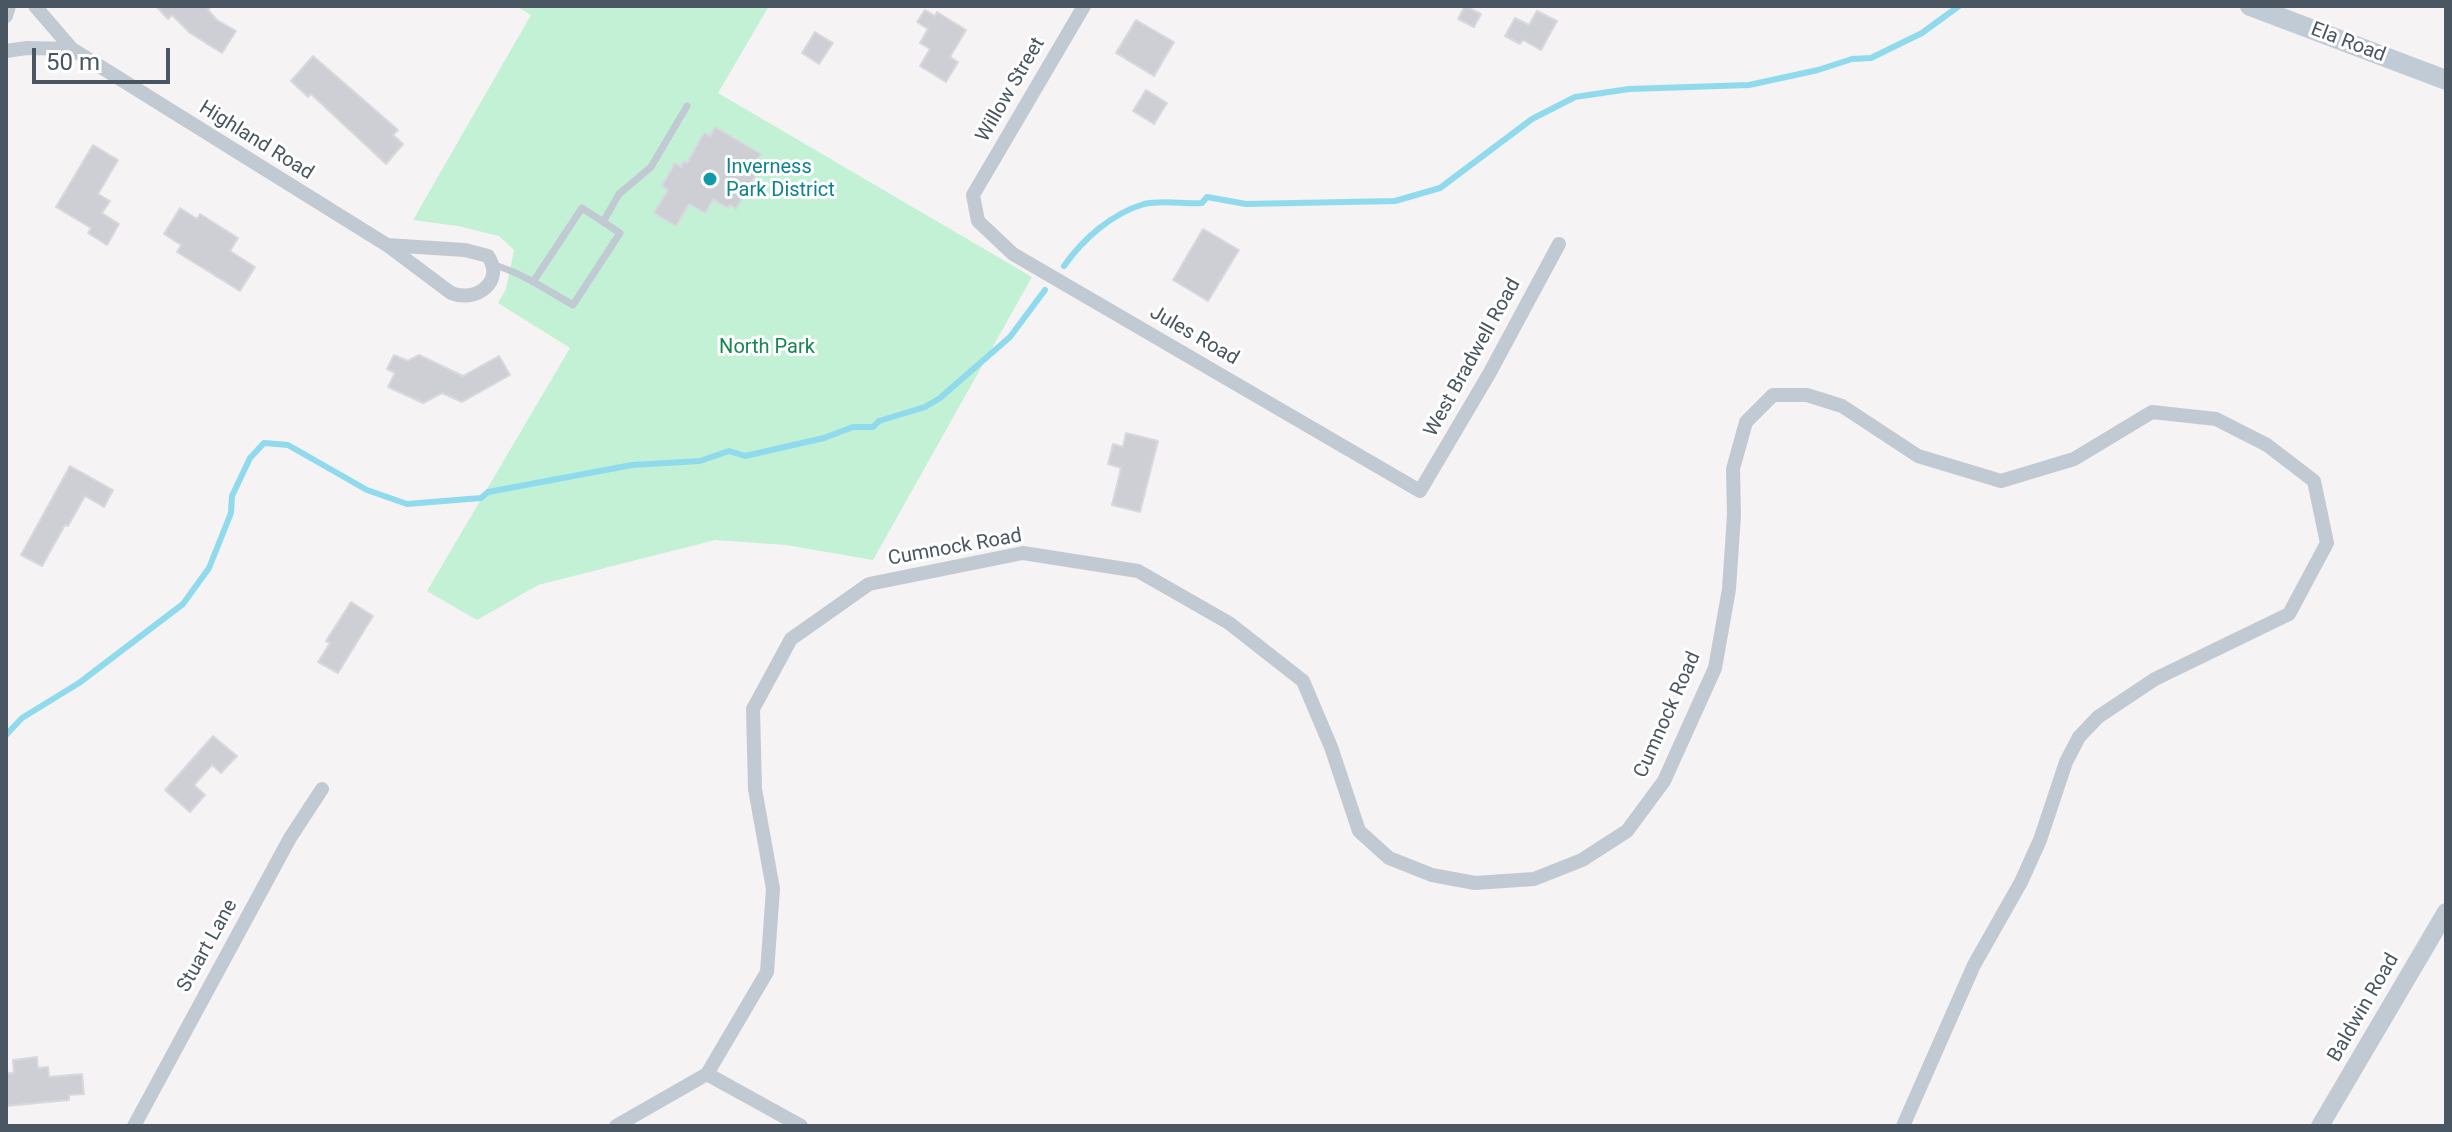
<!DOCTYPE html>
<html>
<head>
<meta charset="utf-8">
<style>
	body { margin:0 }
	#map { position:relative; width:2452px; height:1132px; overflow:hidden; background:#f5f3f3; font-family:Roboto,sans-serif }
	canvas { display:block }
	.frame { position:absolute; inset:0; border:8px solid #4a5661; pointer-events:none }
	.scale { position:absolute; left:32px; top:48px; width:138px; height:36px; box-sizing:border-box; border:4px solid #4a5661; border-top:0; padding-left:10px; font-size:24px; line-height:28px; white-space:nowrap; color:#4a5661; -webkit-text-stroke:6px #fff; paint-order:stroke }
</style>
</head>
<body>
<div id="map">
<canvas width="2452" height="1132"></canvas>
<div class="frame"></div>
<div class="scale">50 m</div>
</div>
<script>
const g = document.querySelector('canvas').getContext('2d');
g.lineJoin = 'round';
function fill(path, color) { g.fillStyle = color; g.fill(path, 'evenodd'); }
function stroke(path, color, width, dash) { g.strokeStyle = color; g.lineWidth = width; g.lineCap = dash ? 'butt' : 'round'; g.setLineDash(dash || []); g.stroke(path); }
function label(font, color, halo, rows, align = 'center') {
  g.font = font + ' Roboto,sans-serif'; g.lineWidth = 6; g.setLineDash([]); g.textBaseline = 'middle'; g.strokeStyle = halo; g.fillStyle = color; for (const [text, x, y, turn = 0] of rows) {
    g.save(); g.translate(x, y); g.rotate((+turn || 0) * Math.PI / 180); g.textAlign = isNaN(turn) ? turn : align; if (halo) g.strokeText(text, 0, 0); g.fillText(text, 0, 0); g.restore();
  }
}
fill(new Path2D(`
	M516,6H769L718,93L1032,277L873,560L786,545L715,540L538,585L477,620L427,591L570,348L498,303L506,289L514,250L499,236L458,226L413,220L531,15Z`), '#c3f1d5');
stroke(new Path2D(`
	M1064,266C1083,239 1111,214 1144,204C1160,200 1184,204 1202,203L1207,197L1246,204L1395,201L1440,188L1532,119L1575,97L1629,89L1749,85L1818,70L1852,59L1871,58L1922,33L1959,6
	M6,735L22,718L79,683L183,604L209,568L231,513L232,496L250,458L264,443L288,445L367,490L407,504L481,498L488,492L632,465L700,461L729,451L745,456L824,438L853,427H873L879,421L925,407L940,398L1010,337L1045,290`), '#90daee', 6);
const building = new Path2D(`
	M156,6H211L208,10L217,20L236,31L222,53L190,33L172,15L168,19Z
	M1465,6L1481,14L1474,27L1458,19Z
	M925,10L935,16L937,12L966,30L950,57L958,62L946,82L920,66L930,49L920,43L928,29L917,22Z
	M1537,11L1557,21L1541,50L1523,40L1520,44L1505,36L1515,18L1529,25Z
	M1136,20L1174,42L1154,76L1116,53Z
	M815,32L833,43L819,64L802,53Z
	M313,56L398,130L393,135L403,144L386,164L311,94L308,97L291,81Z
	M1146,90L1167,103L1154,124L1133,111Z
	M715,127L761,154L751,169L757,173L736,209L730,205L728,208L713,200L705,213L689,204L676,226L654,213L668,190L662,186L675,163L681,167L684,161L687,163L704,133L710,136Z
	M93,145L118,160L98,194L110,201L102,213L119,224L107,245L88,233L91,228L56,207Z
	M180,208L197,219L200,214L238,238L230,251L255,267L240,291L177,252L181,245L164,234Z
	M1203,229L1239,250L1208,301L1173,280Z
	M394,355L408,361L419,355L463,376L499,356L510,375L462,402L442,393L423,403L388,387L395,373L387,369Z
	M1126,433L1158,441L1140,512L1112,505L1121,468L1108,464L1113,444L1123,447Z
	M70,466L113,490L104,507L85,496L68,526L65,525L42,566L21,555Z
	M351,602L373,616L338,673L318,662L330,643L326,641Z
	M213,736L237,756L221,773L212,765L194,785L205,795L190,812L165,790Z
	M37,1057L38,1068L48,1067L49,1077L82,1074L84,1094L69,1095V1100L6,1106V1073H14L13,1060Z`);
fill(building, '#cdcfd5');
stroke(building, '#d7d9de', 2);
stroke(new Path2D(`
	M2443,6L2446,7`), '#7ad0a6', 3, [6, 4]);
stroke(new Path2D(`
	M603,222L619,194L651,167L687,106
	M494,265C522,273 547,290 573,305L620,233L582,208L533,282`), '#c1cad2', 7);
stroke(new Path2D(`
	M35,6L72,49L387,245L451,293C476,303 505,282 488,256L465,250L387,245
	M1084,6L973,195L978,221L1013,254L1420,491L1489,374L1559,244
	M6,16L9,6
	M6,51L27,48L72,49
	M707,1074L801,1126
	M134,1126L290,838L322,789
	M616,1126L707,1074L767,972L773,889L755,789L753,709L791,639L869,584L1023,553L1138,571L1229,623L1303,681L1331,747L1359,831L1389,858L1432,875L1475,883L1534,879L1582,860L1627,831L1664,781L1715,668L1729,589L1734,515L1733,469L1746,422L1773,395H1807L1842,406L1918,456L2001,481L2074,459L2152,412L2216,419L2267,445L2314,481L2327,543L2289,614L2155,679L2098,717L2079,737L2066,762L2040,840L2021,882L1974,965L1903,1126`), '#c1cad2', 14);
stroke(new Path2D(`
	M2320,1126L2446,912`), '#c1cad2', 18);
stroke(new Path2D(`
	M2250,6L2446,80`), '#c1cbd6', 20);
for (const [x, y, r, color] of [
	[710,179,8,"#0f9aa8"]
]) { const dot = new Path2D(); dot.arc(x, y, r, 0, 2 * Math.PI); g.fillStyle = color; g.fill(dot); stroke(dot, '#fff', 3); }
label('20px', '#4a5661', '#fff', [
	["Ela Road",2348,43,21],
	["Willow Street",1011,90,-60],
	["Highland Road",256,141,32],
	["Jules Road",1194,336,30],
	["West Bradwell Road",1473,358,-61],
	["Cumnock Road",955,548,-10],
	["Cumnock Road",1668,715,-66],
	["Stuart Lane",208,946,-61],
	["Baldwin Road",2364,1008,-60]
]);
label('20px', '#0d838f', '#fff', [
	["Inverness",726,168],
	["Park District",726,191]
], 'left');
label('20px', '#17864f', '#fff', [
	["North Park",767,348]
]);
</script>
</body>
</html>
